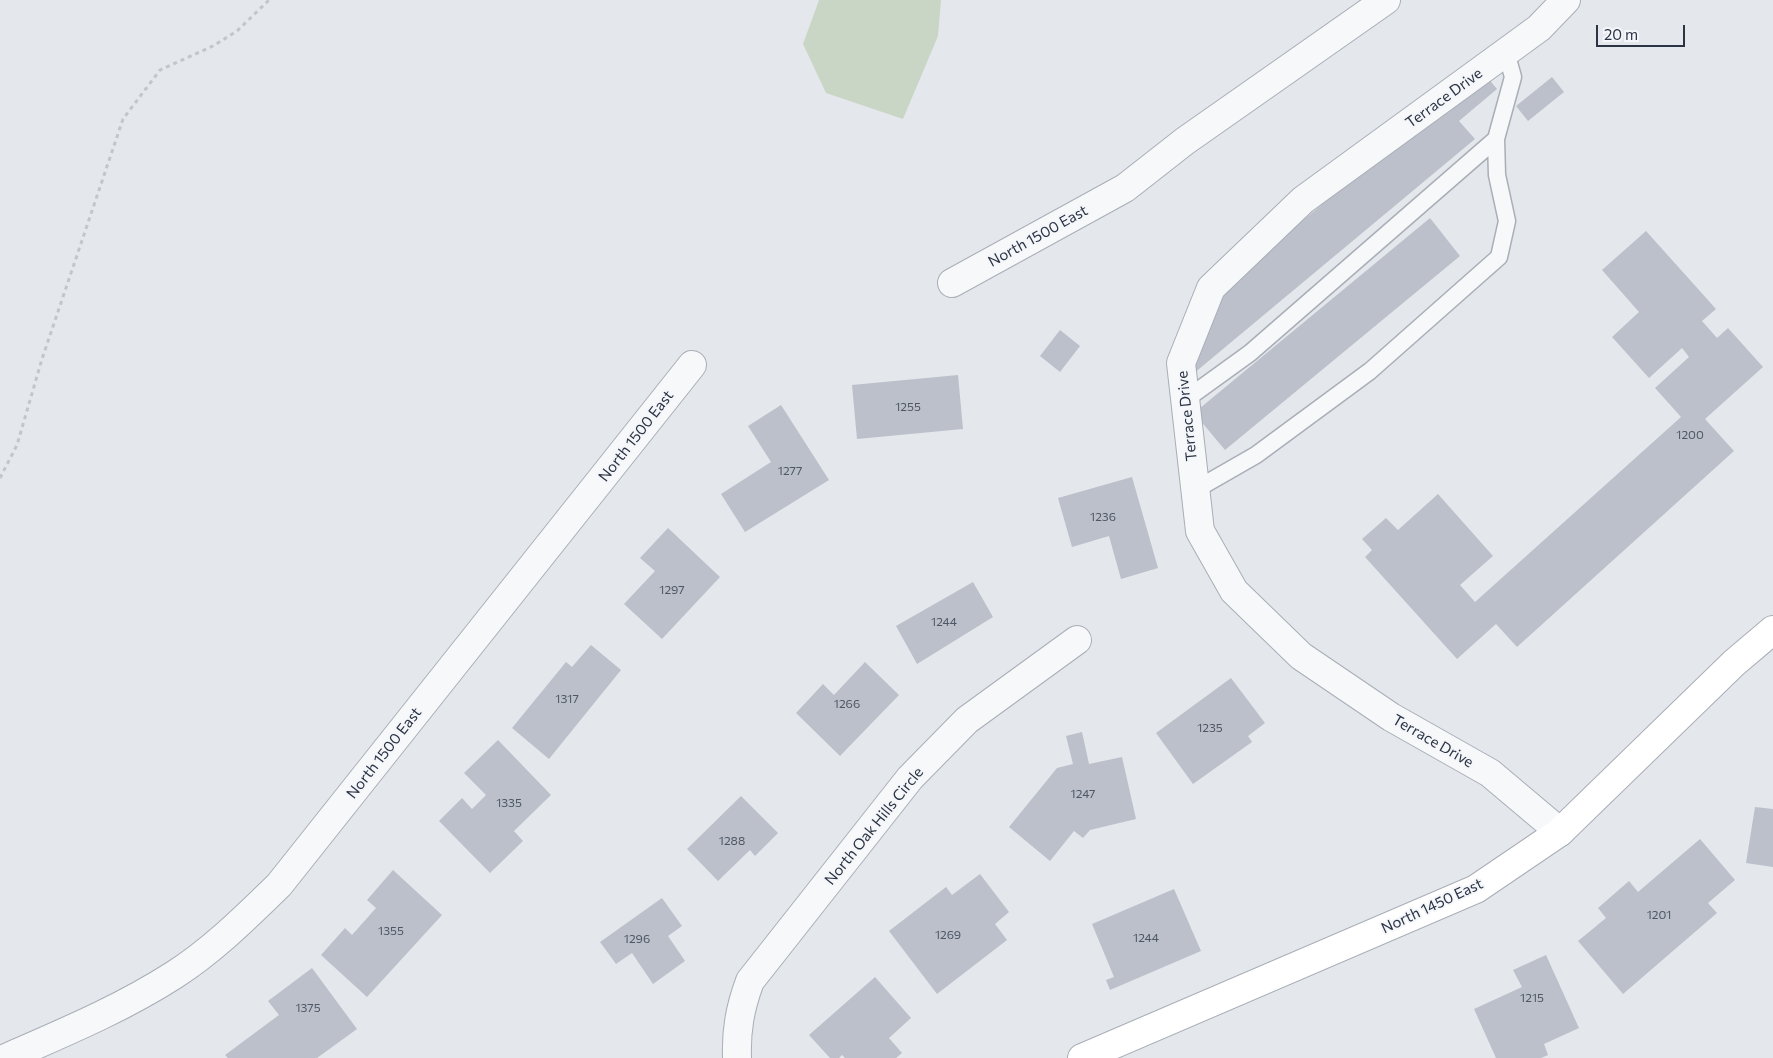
<!DOCTYPE html>
<html>
<head>
<meta charset="utf-8">
<style>
	body { margin:0 }
	#map { position:relative; width:1773px; height:1058px; overflow:hidden; background:#e4e7ec; font-family:Commissioner,sans-serif }
	canvas { display:block }
	.scale { position:absolute; left:1596px; top:25px; width:89px; height:22px; box-sizing:border-box; border:2px solid #2b3445; border-top:0; padding-left:6px; font-size:15px; line-height:18px; white-space:nowrap; color:#2b3445; -webkit-text-stroke:4px #f4f6f9; paint-order:stroke }
</style>
</head>
<body>
<div id="map">
<canvas width="1773" height="1058"></canvas>
<div class="scale">20 m</div>
</div>
<script>
const g = document.querySelector('canvas').getContext('2d');
g.lineJoin = 'round';
function fill(path, color) { g.fillStyle = color; g.fill(path, 'evenodd'); }
function stroke(path, color, width, dash) { g.strokeStyle = color; g.lineWidth = width; g.lineCap = dash ? 'butt' : 'round'; g.setLineDash(dash || []); g.stroke(path); }
function label(font, color, halo, rows, align = 'center') {
  g.font = font + ' Commissioner,sans-serif'; g.lineWidth = 4; g.setLineDash([]); g.textBaseline = 'middle'; g.strokeStyle = halo; g.fillStyle = color; for (const [text, x, y, turn = 0] of rows) {
    g.save(); g.translate(x, y); g.rotate((+turn || 0) * Math.PI / 180); g.textAlign = isNaN(turn) ? turn : align; if (halo) g.strokeText(text, 0, 0); g.fillText(text, 0, 0); g.restore();
  }
}
fill(new Path2D(`
	M819,0H941L938,36L903,119L826,93L803,44Z`), '#c9d6c5');
fill(new Path2D(`
	M1482,71L1497,89L1459,121L1475,139L1193,374L1197,339L1182,321Z
	M1552,77L1564,92L1528,121L1516,106Z
	M1430,218L1460,256L1225,450L1194,413Z
	M1646,231L1716,309L1702,321L1717,338L1728,328L1763,367L1705,419L1734,451L1517,647L1496,624L1457,659L1365,557L1372,550L1362,539L1386,518L1398,530L1438,494L1493,556L1460,585L1475,602L1681,417L1655,388L1689,357L1682,348L1649,378L1612,337L1639,312L1602,270Z
	M1060,330L1080,346L1060,372L1040,356Z
	M958,375L963,429L857,439L852,385Z
	M781,405L829,480L745,532L721,494L771,462L748,426Z
	M1132,477L1158,568L1121,579L1109,536L1072,547L1058,498Z
	M668,528L720,577L662,639L624,604L655,571L640,558Z
	M973,582L993,617L917,664L896,626Z
	M591,645L621,670L549,759L512,728L566,662L572,667Z
	M865,662L899,695L840,756L796,713L823,684L834,695Z
	M1231,678L1265,723L1248,736L1252,742L1193,784L1156,733Z
	M1082,732L1089,764L1122,757L1136,819L1090,830L1083,838L1074,831L1050,861L1009,827L1057,768L1073,764L1066,736Z
	M498,740L551,795L514,831L523,841L490,873L439,821L462,798L472,809L486,795L464,773Z
	M741,796L778,833L755,856L750,850L718,881L687,849Z
	M1755,807L1773,809V867L1746,863Z
	M1700,839L1735,880L1708,903L1717,913L1623,994L1578,941L1606,918L1598,908L1629,881L1638,892Z
	M393,870L442,915L367,997L321,955L345,928L352,935L376,908L367,900Z
	M980,874L1009,912L995,924L1007,940L937,994L889,931L946,887L952,895Z
	M1174,889L1201,951L1110,990L1106,980L1114,977L1092,924Z
	M662,898L682,926L668,936L685,961L653,984L632,953L616,964L600,942Z
	M1546,955L1579,1028L1544,1044L1548,1055L1541,1058H1496L1474,1009L1522,987L1513,970Z
	M312,968L357,1029L317,1058H228L225,1055L279,1015L268,1001Z
	M875,977L911,1018L889,1038L902,1053L896,1058H845L842,1055L839,1058H830L809,1035Z`), '#bbc0ca');
const lane = new Path2D(`
	M1185,400L1250,353L1496,139
	M1195,490L1256,455L1370,371L1499,257L1507,221L1497,175L1496,139L1513,77L1506,52`);
const street = new Path2D(`
	M952,283L1125,188L1185,141L1386,0
	M1560,832L1490,773L1391,717L1301,656L1234,591L1200,531L1181,363L1211,288L1303,200L1539,28L1566,0
	M6,1058C63,1033 121,1009 174,975C213,950 246,917 279,885L692,365
	M737,1058C736,1030 740,1008 750,981L910,778L967,720L1077,640`);
const secondary = new Path2D(`
	M1082,1058L1476,889L1560,832L1734,663L1773,630`);
stroke(lane, '#a9aeb7', 19);
stroke(street, '#a9aeb7', 30);
stroke(secondary, '#a9aeb7', 30);
stroke(new Path2D(`
	M0,478L17,445L42,359L123,119L160,70L213,46L237,31L269,0`), '#c2c5cb', 3, [4, 4]);
stroke(lane, '#f7f8fa', 16);
stroke(street, '#f7f8fa', 28);
stroke(secondary, '#fff', 28);
label('12px', '#4f5766', null, [
	["1255",908,407],
	["1200",1690,435],
	["1277",790,471],
	["1236",1103,517],
	["1297",672,590],
	["1244",944,622],
	["1317",567,699],
	["1266",847,704],
	["1235",1210,728],
	["1247",1083,794],
	["1335",509,803],
	["1288",732,841],
	["1201",1659,915],
	["1355",391,931],
	["1269",948,935],
	["1244",1146,938],
	["1296",637,939],
	["1215",1532,998],
	["1375",308,1008]
]);
label('15px', '#2b3445', '#f4f6f9', [
	["Terrace Drive",1444,98,-36],
	["North 1500 East",1038,236,-29],
	["Terrace Drive",1187,416,-96],
	["North 1500 East",636,436,-52],
	["Terrace Drive",1433,741,30],
	["North 1500 East",384,753,-52],
	["North Oak Hills Circle",874,826,-51],
	["North 1450 East",1432,906,-25]
]);
</script>
</body>
</html>
